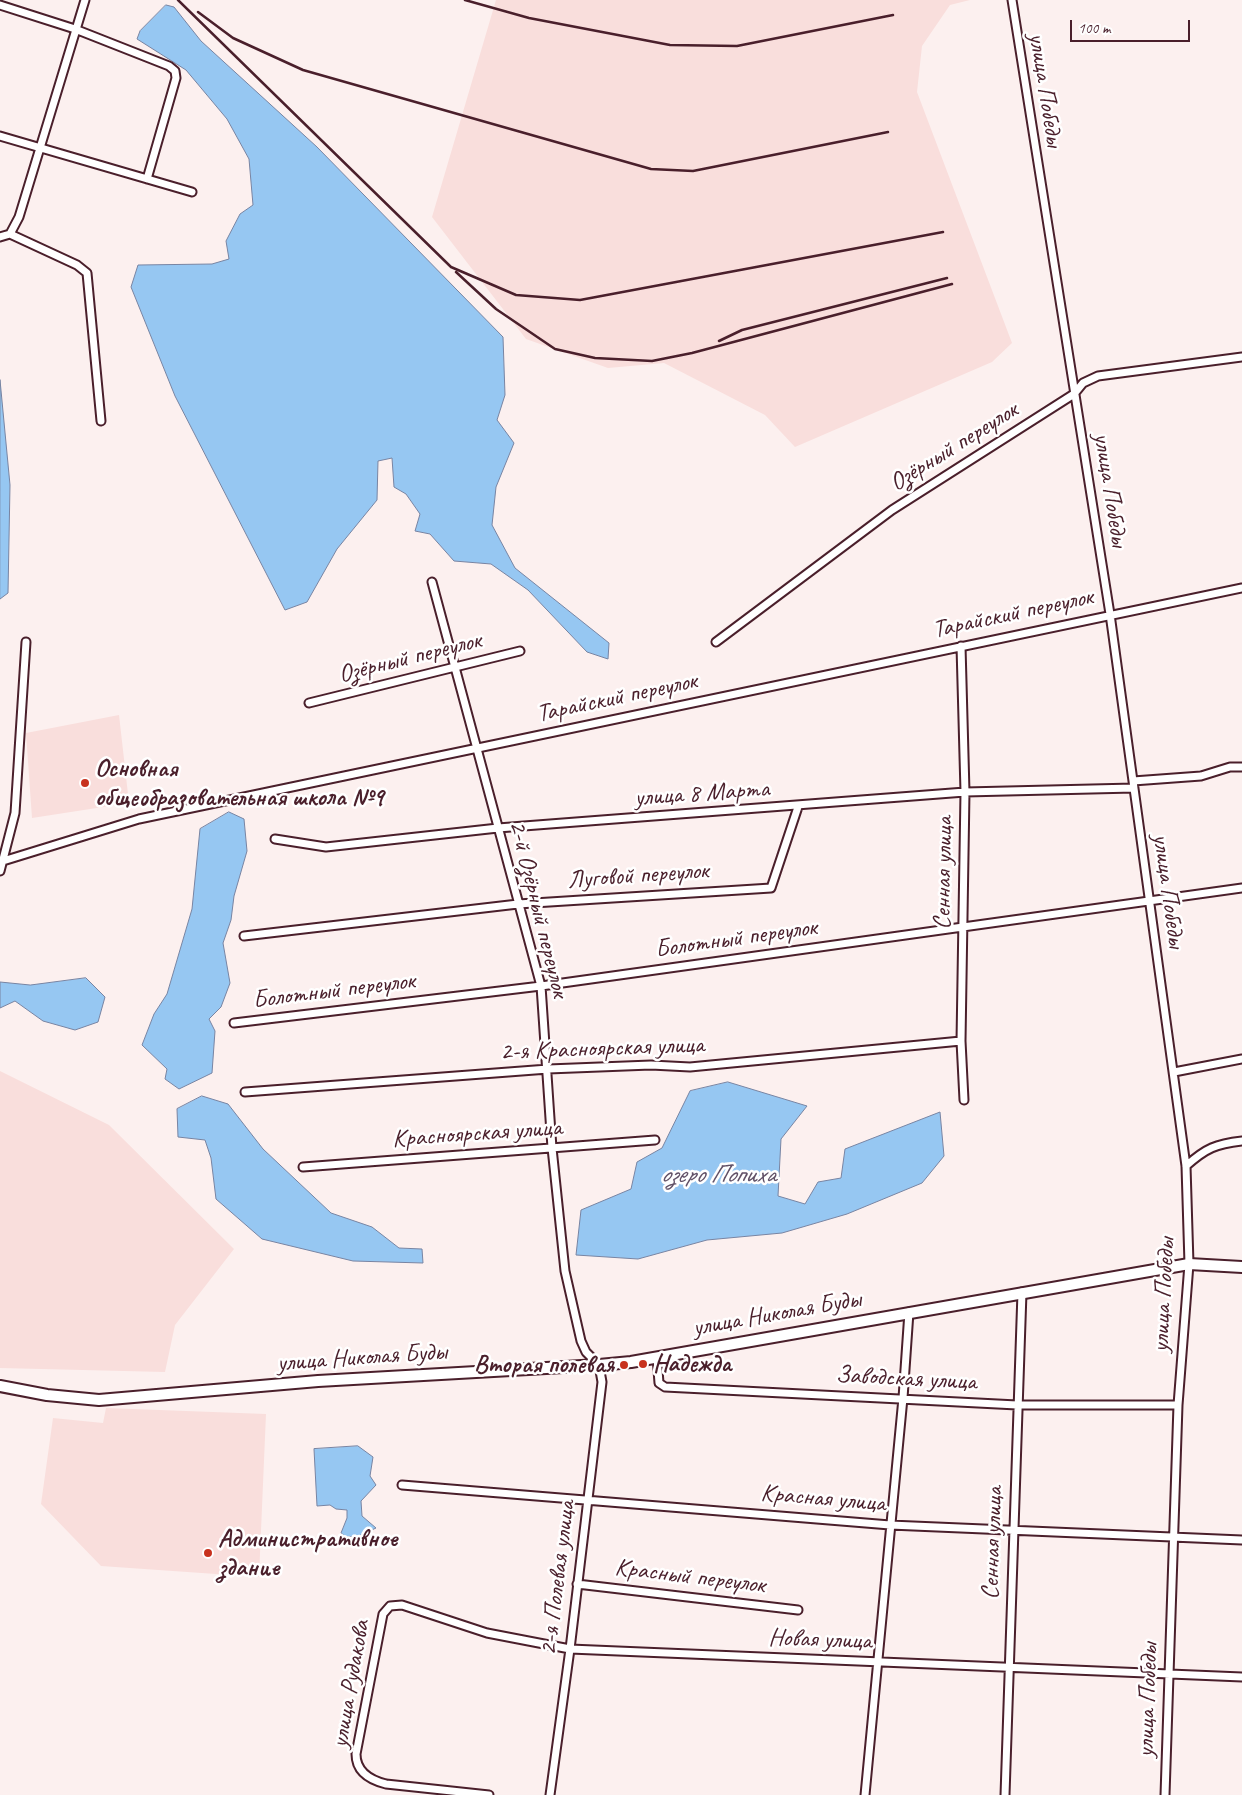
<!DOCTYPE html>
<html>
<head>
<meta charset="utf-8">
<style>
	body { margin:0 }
	#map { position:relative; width:1242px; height:1795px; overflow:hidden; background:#fcf0ef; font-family:Caveat,sans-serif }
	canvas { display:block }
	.scale { position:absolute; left:1070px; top:20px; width:120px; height:22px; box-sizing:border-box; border:2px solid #4a1f2b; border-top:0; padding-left:6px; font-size:15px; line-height:18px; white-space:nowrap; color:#4a1f2b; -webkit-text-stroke:4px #fff; paint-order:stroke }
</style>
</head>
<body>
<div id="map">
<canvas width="1242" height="1795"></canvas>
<div class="scale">100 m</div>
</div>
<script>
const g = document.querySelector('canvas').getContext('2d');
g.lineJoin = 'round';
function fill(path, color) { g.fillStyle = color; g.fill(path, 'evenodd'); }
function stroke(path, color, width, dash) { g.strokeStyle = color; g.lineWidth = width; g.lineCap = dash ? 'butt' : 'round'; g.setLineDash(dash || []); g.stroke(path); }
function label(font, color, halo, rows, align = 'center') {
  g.font = font + ' Caveat,sans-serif'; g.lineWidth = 5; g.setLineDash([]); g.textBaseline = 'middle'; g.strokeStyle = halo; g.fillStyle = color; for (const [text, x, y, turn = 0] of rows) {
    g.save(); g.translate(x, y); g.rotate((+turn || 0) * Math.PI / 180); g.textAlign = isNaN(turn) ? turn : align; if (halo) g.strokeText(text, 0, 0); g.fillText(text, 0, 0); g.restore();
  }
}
fill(new Path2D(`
	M496,0H970L950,5L922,46L917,92L1012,343L992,362L795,447L765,415L664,363L608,368L526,339L432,217Z
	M119,715L129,803L32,818L26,733Z
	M0,1071L109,1125L234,1249L175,1325L165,1372L0,1368Z
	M106,1408L266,1414L259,1577L101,1566L41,1504L53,1418L103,1423Z`), '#f9dedc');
const water = new Path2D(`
	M166,5L174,7L201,41L317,147L503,337L505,395L497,420L514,443L496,487L492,525L515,568L609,643L608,659L587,652L528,590L491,564L454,561L430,534L415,531L420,514L406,494L394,487L392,458L378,461L377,500L337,549L307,602L285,610L175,396L131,287L138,265L212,264L229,259L226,241L240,214L253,205L249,159L227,119L186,70L137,39L140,31Z
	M0,380L10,485L8,593L0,599Z
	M229,812L244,819L247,851L234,896L231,920L223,943L230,983L221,1007L209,1019L215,1031L212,1073L179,1089L165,1079L167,1069L142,1045L154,1014L167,994L192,909L200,829Z
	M86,978L105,997L98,1022L75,1030L43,1021L15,1001L0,1008V982L30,985Z
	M728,1082L807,1106L781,1139L778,1196L805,1204L818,1182L841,1178L845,1149L940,1112L944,1156L922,1183L847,1214L782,1233L707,1240L638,1259L576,1255L581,1210L631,1189L637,1162L662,1148L690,1091Z
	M202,1096L228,1104L263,1149L331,1213L372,1227L399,1248L422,1249L423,1263L353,1261L262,1239L216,1199L211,1158L205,1140L178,1137L177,1109Z
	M358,1446L373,1457L370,1476L376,1485L361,1501L362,1516L376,1528L359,1536L346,1537L341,1533L347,1518V1510L336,1509L330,1505L317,1506L314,1449Z`);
fill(water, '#96c7f2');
stroke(water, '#7884a2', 1);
const street = new Path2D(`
	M1012,0L1110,614L1186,1166L1189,1264L1178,1405L1165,1795
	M0,5L75,29L169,66L175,71L176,78L147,179
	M0,136L192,192
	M10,234L77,265L87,273L101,421
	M0,237L10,234L19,217L85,0
	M432,582L541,986L552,1148L565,1271L581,1341L586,1352L599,1365L602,1382L570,1649L550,1795
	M716,642L892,510L1074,394L1083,383L1098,376L1242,357
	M961,646L965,792L961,1041L964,1100
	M309,703L520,651
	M1133,781L1201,776L1230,767H1242
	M275,839L326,847L498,828L965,792L1134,788
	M3,861L139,819L1242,588
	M0,871L15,813L26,642
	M244,936L518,904L771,888L798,807
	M234,1023L541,986L1242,888
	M1174,1072L1242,1059
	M245,1092L548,1069L651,1065L690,1067L961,1041
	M1186,1166C1206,1148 1216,1144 1242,1141
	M303,1167L655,1140
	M657,1357L659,1383L665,1387L1017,1405H1178
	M402,1485L890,1525L1242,1540
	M577,1584L798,1610
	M489,1795L386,1784C370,1780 356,1772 356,1754L383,1614L390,1606L402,1605L487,1633L570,1649L1242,1677
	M865,1795L903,1398L909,1312
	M1005,1795L1022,1292`);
const secondary = new Path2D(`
	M0,1386L47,1395L99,1400L318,1381L599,1365L631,1362L1189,1264L1242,1267`);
stroke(street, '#4a1f2b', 11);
stroke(secondary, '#4a1f2b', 14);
stroke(street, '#fff', 7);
stroke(secondary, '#fff', 10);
stroke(new Path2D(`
	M178,0L451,267L516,295L580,300L943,232
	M465,0L529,18L670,45L737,46L893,15
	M198,12L233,38L303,70L651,169L693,171L888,132
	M456,272L496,309L555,349L595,358L652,361L692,353L952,284
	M719,341L742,330L947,278`), '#4a1f2b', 2.5);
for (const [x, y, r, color] of [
	[85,783,5,"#c8321e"],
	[643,1364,5,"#c8321e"],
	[624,1365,5,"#c8321e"],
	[208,1553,5,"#c8321e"]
]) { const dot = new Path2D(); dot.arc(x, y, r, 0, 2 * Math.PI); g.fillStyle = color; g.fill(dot); stroke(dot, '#fff', 2); }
label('25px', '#4a1f2b', '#fff', [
	["улица Победы",1045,90,81],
	["Озёрный переулок",954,447,-32],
	["улица Победы",1110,490,81],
	["Тарайский переулок",1013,614,-12],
	["Озёрный переулок",410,658,-14],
	["Тарайский переулок",617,698,-12],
	["улица 8 Марта",702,794,-4],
	["Сенная улица",944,873,-89],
	["Луговой переулок",638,876,-4],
	["улица Победы",1168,891,82],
	["2-й Озёрный переулок",538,909,76],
	["Болотный переулок",736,939,-8],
	["Болотный переулок",334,991,-7],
	["2-я Красноярская улица",602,1049,-2],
	["Красноярская улица",477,1134,-4],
	["улица Победы",1164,1295,-87],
	["улица Николая Буды",777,1314,-10],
	["улица Николая Буды",362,1358,-4],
	["Заводская улица",906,1379,3],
	["Красная улица",823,1499,5],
	["Сенная улица",993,1543,-88],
	["Красный переулок",690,1577,7],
	["2-я Полевая улица",558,1578,-83],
	["Новая улица",820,1640,2],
	["улица Рудакова",351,1684,-80],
	["улица Победы",1148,1700,-88]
]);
label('bold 25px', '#4a1f2b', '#fff', [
	["Основная",95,769],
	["общеобразовательная школа №9",95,798],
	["Надежда",653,1364],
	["Вторая полевая",614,1365,"right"],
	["Административное",218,1539],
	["здание",218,1568]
], 'left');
label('italic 26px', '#615167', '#fff', [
	["озеро Попиха",718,1175]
]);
</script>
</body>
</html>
